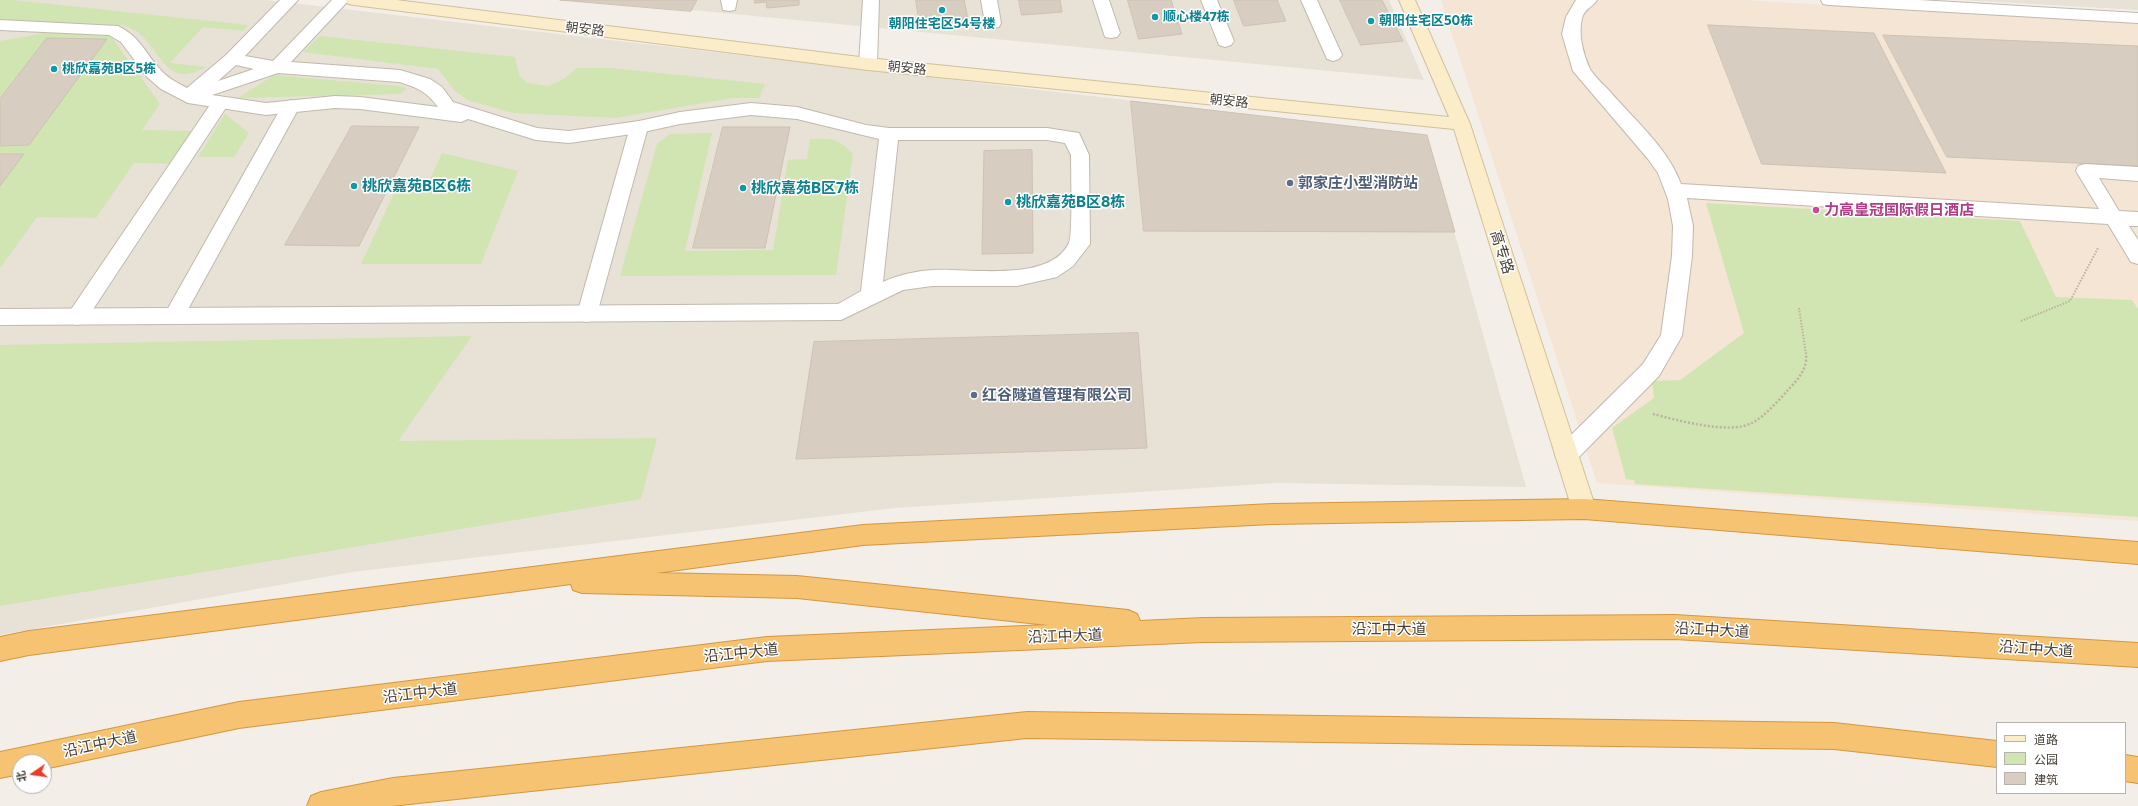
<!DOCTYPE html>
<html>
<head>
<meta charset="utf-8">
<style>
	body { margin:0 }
	#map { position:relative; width:2138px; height:806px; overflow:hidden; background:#f3efe8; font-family:Commissioner,"Noto Sans SC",sans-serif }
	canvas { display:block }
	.legend { position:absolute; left:1996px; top:722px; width:130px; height:72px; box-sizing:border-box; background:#fff; border:1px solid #b5b2af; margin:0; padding:5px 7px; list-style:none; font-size:12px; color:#463f37 }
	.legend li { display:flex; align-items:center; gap:8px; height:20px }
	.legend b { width:20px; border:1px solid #b5b2af }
	.north { position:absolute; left:12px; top:754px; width:40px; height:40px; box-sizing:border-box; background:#fff; border:1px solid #b5b2af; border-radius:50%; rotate:257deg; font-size:11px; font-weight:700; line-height:16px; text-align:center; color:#463f37 }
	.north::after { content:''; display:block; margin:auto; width:14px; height:18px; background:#ed3a25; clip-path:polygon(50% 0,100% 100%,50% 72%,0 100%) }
</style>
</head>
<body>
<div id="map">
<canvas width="2138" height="806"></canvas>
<ul class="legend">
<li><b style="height:5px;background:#fbedca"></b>道路</li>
<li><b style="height:11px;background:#d1e5b3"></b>公园</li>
<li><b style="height:11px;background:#d7cdc1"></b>建筑</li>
</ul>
<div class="north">北</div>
</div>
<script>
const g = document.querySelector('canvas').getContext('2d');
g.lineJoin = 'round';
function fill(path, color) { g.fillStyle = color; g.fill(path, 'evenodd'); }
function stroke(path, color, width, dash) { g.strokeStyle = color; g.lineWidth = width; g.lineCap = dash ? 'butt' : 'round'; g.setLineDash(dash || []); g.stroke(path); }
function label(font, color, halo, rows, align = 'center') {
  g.font = font + ' Commissioner,"Noto Sans SC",sans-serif'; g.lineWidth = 3; g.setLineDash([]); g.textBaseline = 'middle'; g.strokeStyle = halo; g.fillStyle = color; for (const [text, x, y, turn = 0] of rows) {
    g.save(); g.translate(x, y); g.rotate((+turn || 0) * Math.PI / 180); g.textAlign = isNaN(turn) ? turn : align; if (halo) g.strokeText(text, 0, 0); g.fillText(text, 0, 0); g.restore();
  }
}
fill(new Path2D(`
	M0,0H266L1427,135L1526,487L1277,483L895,508L352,572L0,635Z
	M587,0H1389L1424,80Z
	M1961,0H2138V10Z`), '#e7e1d6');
fill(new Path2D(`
	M1441,0H1743L2138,23V521L1597,483Z`), '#f4e5d4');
fill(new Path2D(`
	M0,0H13L248,25L243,31L203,27L170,63L206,67C166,89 163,54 140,34C136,30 129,28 123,25L0,21Z
	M45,33L110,35L160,104L142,130L197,131L174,164L134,163L96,218L37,217L0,268V41Z
	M320,36L515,57L519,75L527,83L548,86L564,79L577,68H611L765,84L759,98H734L615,118L513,113L470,101L456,92L438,69L303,52Z
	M274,75L399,86L407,88L400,94L238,98Z
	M225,114L249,133L234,157H198Z
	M712,133L685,251L773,250L788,160L807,159L810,139C831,138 839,138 853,154L836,275L620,276L657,144L670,134Z
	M442,153L518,171L481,264H361L396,189H426Z
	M1706,203L2020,221L2056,297L2132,300L2138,309V517L1635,484L1634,480L1626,479L1612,428L1654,398L1652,381L1680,380L1744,333Z
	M472,336L398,441L657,438L641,499L0,606V345Z`), '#d1e5b3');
const building = new Path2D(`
	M560,0H697L691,11Z
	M755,0H799V5L767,8L766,2L755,3Z
	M916,0H964L968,19L920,25Z
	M1019,0H1060L1062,12L1022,15Z
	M1128,0H1171L1182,34L1139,39Z
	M1234,0H1277L1286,21L1244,26Z
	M1340,0H1382L1403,41L1361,45Z
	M1708,25L1874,33L1946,173L1762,164Z
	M1883,35L2138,46V166L1947,157Z
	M47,38L107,39L29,145L0,146V99Z
	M1131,101L1427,135L1455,232L1144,231Z
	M352,126L419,127L359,246L285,245Z
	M723,127H790L765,248H693Z
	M1032,150L1033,253L982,254L984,151Z
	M0,154H24L0,186Z
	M1138,333L1147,448L796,459L814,342Z`);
fill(building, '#d7cdc1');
stroke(building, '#cec2b2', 1);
const lane = new Path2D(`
	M721,0H737L735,10L729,11L723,10Z
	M981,0H997L1001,23L999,27L993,28L987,27L985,23Z
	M1093,0H1109L1120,33L1117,37L1111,38L1105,37Z
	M1201,0H1217L1234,41L1231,45L1225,47L1219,45Z
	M1301,0H1317L1342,55L1339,59L1333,61L1327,59Z
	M1576,0H1597C1593,7 1585,8 1582,18C1578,34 1583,54 1590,69C1595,78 1606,86 1612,94C1637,122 1668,149 1681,184L2099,209L2076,171L2078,166L2085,164L2138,167V181L2099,178L2119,211L2138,212V226H2129L2138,240V264L2131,262L2108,224L1687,198L1693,226L1692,256L1682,336L1659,376L1574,462L1566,465L1558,462L1555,455L1558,448L1643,364L1661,335L1672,256L1673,226L1668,199L1658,173L1648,159L1573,71L1562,34L1566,17Z
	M1821,0H1919L2138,13V23L1829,5L1823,4Z
	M220,97L226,99L229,103L84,323L77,325L70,323L67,317L70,311L214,99Z
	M291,100L297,102L300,106L181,322L174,324L167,322L164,316L167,310L282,106L285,102Z
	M639,121L645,123L648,127L597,314L594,320L587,322L580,320L577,314L630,127L633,123Z`);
const street = new Path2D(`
	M280,0H298L245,56L273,61L332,0H349L291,62L400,70L430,79L442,87L453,102L537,128L569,131L639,121L680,112L751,103L797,107L866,125L889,128H1047L1079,133L1089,155L1090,244L1073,266L1057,277L1017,286H932L903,290L841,320L0,325V309L838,304L861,291L879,139L797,119L751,115L680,124L639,133L569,143L536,140L468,119L461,122L360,109L335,108L266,115L188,103L161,89L147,77L121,42L109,35L0,30V20L118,26C141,38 143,50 159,68C166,77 177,83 187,88L226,55ZM236,65L254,69L218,81ZM278,73L399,82C417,87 427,92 438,107L360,97L335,96L266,103L212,95ZM898,140H1047L1065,143L1071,155C1071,168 1073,236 1069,243C1050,283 970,268 933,270C916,271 898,275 883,282Z
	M863,0H879L877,64L874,68L868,70L862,68L859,64Z`);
const secondary = new Path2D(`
	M346,0H396L868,58L1449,117L1399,0H1415L1470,124L1596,509L1592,516L1584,519L1576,516L1572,509L1454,129L868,70L354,5L348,4Z`);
const highway = new Path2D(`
	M1584,499L2138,542V564L1584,519L1272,524L863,545L656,573L797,576L1128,610L1137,614L1140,621L1203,618L1675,615L2138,643V667L1675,639L1203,642L767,661L239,728L44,769V762H20V774L0,778V752L239,702L767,637L1048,625L797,598L582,593L573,590L571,584L29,655L0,661V637L29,631L863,525L1272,504Z
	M1027,712L1834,723L1997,741V767L1834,749L1027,738L391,806H307L311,796L321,792L393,778Z
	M2125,755L2138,757V783L2125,781Z`);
stroke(lane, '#c1b9ae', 2);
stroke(street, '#c1b9ae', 2);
stroke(secondary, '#d0c09a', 2);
stroke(highway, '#d49741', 2);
stroke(new Path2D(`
	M1799,308L1806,354
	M2021,321L2070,301L2098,248`), '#bfb19d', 2, [1.5, 1.5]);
stroke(new Path2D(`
	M1653,414C1677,420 1729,435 1752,423C1764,417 1779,400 1788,390C1798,379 1808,369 1806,353`), '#bfb19d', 2.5, [2, 2]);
fill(lane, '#fff');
fill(street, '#fff');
fill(secondary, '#fbedca');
fill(highway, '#f5c371');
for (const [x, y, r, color] of [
	[942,10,4,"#0f9aa8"],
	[1155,17,4,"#0f9aa8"],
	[1371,21,4,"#0f9aa8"],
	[54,69,4,"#0f9aa8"],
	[1290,183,4,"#5c6f8a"],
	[354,186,4,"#0f9aa8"],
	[743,188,4,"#0f9aa8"],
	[1008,202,4,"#0f9aa8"],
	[1816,210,4,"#d1479c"],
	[974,395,4,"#5c6f8a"]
]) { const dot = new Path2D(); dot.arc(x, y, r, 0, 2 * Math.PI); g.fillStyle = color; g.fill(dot); stroke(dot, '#fff', 1.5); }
label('bold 13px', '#0d838f', '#fff', [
	["顺心楼47栋",1163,17],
	["朝阳住宅区50栋",1379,21],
	["朝阳住宅区54号楼",942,24,"center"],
	["桃欣嘉苑B区5栋",62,69]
], 'left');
label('13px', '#463f37', '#fff', [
	["朝安路",585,29,7],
	["朝安路",907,68,6],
	["朝安路",1229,101,6]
]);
label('bold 15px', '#4e5e75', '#fff', [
	["郭家庄小型消防站",1298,183],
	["红谷隧道管理有限公司",982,395]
], 'left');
label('bold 15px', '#0d838f', '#fff', [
	["桃欣嘉苑B区6栋",362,186],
	["桃欣嘉苑B区7栋",751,188],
	["桃欣嘉苑B区8栋",1016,202]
], 'left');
label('bold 15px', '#b23c85', '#fff', [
	["力高皇冠国际假日酒店",1824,210]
], 'left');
label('15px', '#463f37', '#fff', [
	["高专路",1502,252,72],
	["沿江中大道",1389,629],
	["沿江中大道",1712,630,3],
	["沿江中大道",1065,636,-2],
	["沿江中大道",2036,649,4],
	["沿江中大道",741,653,-6],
	["沿江中大道",420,693,-7],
	["沿江中大道",100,744,-12]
]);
</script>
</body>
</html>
